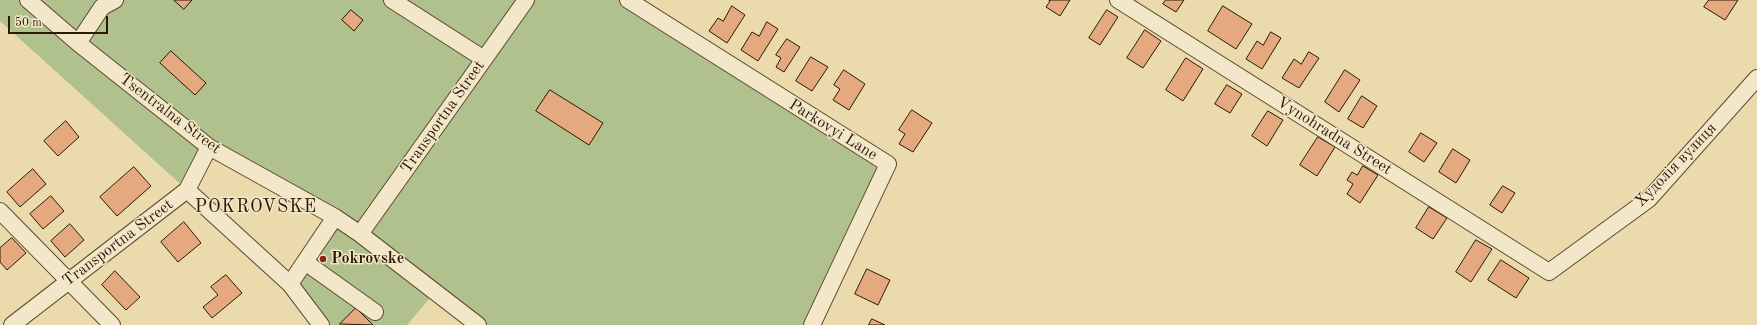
<!DOCTYPE html>
<html>
<head>
<meta charset="utf-8">
<style>
	body { margin:0 }
	#map { position:relative; width:1757px; height:325px; overflow:hidden; background:#ebdaab; font-family:"Old Standard TT",serif }
	canvas { display:block }
	.scale { position:absolute; left:8px; top:16px; width:100px; height:18px; box-sizing:border-box; border:2px solid #2b1906; border-top:0; padding-left:5px; font-size:12px; line-height:14px; white-space:nowrap; color:#2b1906; -webkit-text-stroke:3px #f2e7c8; paint-order:stroke }
</style>
</head>
<body>
<div id="map">
<canvas width="1757" height="325"></canvas>
<div class="scale">50 m</div>
</div>
<script>
const g = document.querySelector('canvas').getContext('2d');
g.lineJoin = 'round';
function fill(path, color) { g.fillStyle = color; g.fill(path, 'evenodd'); }
function stroke(path, color, width, dash) { g.strokeStyle = color; g.lineWidth = width; g.lineCap = dash ? 'butt' : 'round'; g.setLineDash(dash || []); g.stroke(path); }
function label(font, color, halo, rows, align = 'center') {
  g.font = font + ' "Old Standard TT",serif'; g.lineWidth = 3; g.setLineDash([]); g.textBaseline = 'middle'; g.strokeStyle = halo; g.fillStyle = color; for (const [text, x, y, turn = 0] of rows) {
    g.save(); g.translate(x, y); g.rotate((+turn || 0) * Math.PI / 180); g.textAlign = isNaN(turn) ? turn : align; if (halo) g.strokeText(text, 0, 0); g.fillText(text, 0, 0); g.restore();
  }
}
fill(new Path2D(`
	M0,0H628L888,164L812,325H478L436,291L407,325H321L290,284L335,218L209,147L187,190L0,21Z`), '#b1c18e');
const building = new Path2D(`
	M174,0H192L184,9Z
	M1049,0H1070L1060,16L1046,7L1050,1Z
	M1166,0H1184L1176,12L1163,4Z
	M1709,0H1738L1725,20L1704,7Z
	M732,6L745,15L727,43L709,31L718,18L723,21Z
	M1223,6L1252,24L1236,49L1208,31Z
	M351,10L363,20L354,31L342,20Z
	M1107,10L1118,17L1100,45L1089,38Z
	M767,22L778,29L758,61L741,50L752,32L759,36Z
	M1145,30L1161,41L1143,68L1127,58Z
	M1271,32L1281,38L1262,69L1246,59L1257,41L1263,45Z
	M787,39L800,47L784,72L776,67L781,58L776,55Z
	M171,51L206,83L195,95L160,63Z
	M1309,52L1319,58L1299,88L1282,78L1294,59L1301,64Z
	M811,57L828,67L812,91L796,81Z
	M1186,58L1203,69L1183,101L1166,90Z
	M844,70L865,84L849,110L833,100L840,89L834,85Z
	M1345,70L1360,80L1339,112L1325,102Z
	M1227,85L1242,94L1230,113L1215,104Z
	M550,90L603,123L589,145L536,111Z
	M1362,96L1377,106L1363,128L1348,119Z
	M912,110L932,123L913,152L899,144L905,134L899,130Z
	M1268,111L1283,120L1267,146L1252,136Z
	M66,121L79,137L58,156L44,141Z
	M1421,133L1437,143L1424,162L1409,152Z
	M1318,137L1335,147L1317,176L1300,165Z
	M1453,149L1470,160L1456,183L1439,172Z
	M1363,166L1378,175L1360,203L1347,194L1353,184L1347,180L1352,172L1357,175Z
	M134,167L151,186L117,216L100,197Z
	M33,169L46,184L20,207L7,192Z
	M1503,186L1515,193L1502,213L1490,205Z
	M51,196L64,211L43,229L30,214Z
	M1429,207L1447,218L1433,239L1416,228Z
	M184,222L201,243L178,262L161,242Z
	M70,224L84,240L65,257L51,241Z
	M12,238L26,253L7,270L0,262V248Z
	M1476,240L1492,249L1471,282L1456,272Z
	M1501,260L1529,278L1516,298L1488,280Z
	M867,269L890,280L878,305L855,294Z
	M115,271L140,297L126,310L102,285Z
	M226,275L242,293L212,318L203,307L218,295L211,287Z
	M356,308L373,325L340,324Z
	M872,319L885,325H869Z`);
fill(building, '#e4a97e');
stroke(building, '#2b1906', 1);
const minor = new Path2D(`
	M28,0L78,43L209,147L335,217L360,234L478,325
	M392,0L484,59
	M628,0L888,164L812,325
	M1118,0L1549,272L1649,199L1757,78
	M78,43L102,7L115,0
	M187,190L290,284L321,325
	M0,211L112,325
	M360,234L526,0
	M305,262L375,312
	M290,284L335,217
	M12,325L187,190L209,147`);
stroke(minor, '#5b492f', 18);
stroke(minor, '#f2e7c8', 16);
for (const [x, y, r, color] of [
	[323,259,4,"#8f2418"]
]) { const dot = new Path2D(); dot.arc(x, y, r, 0, 2 * Math.PI); g.fillStyle = color; g.fill(dot); stroke(dot, '#f2e7c8', 1.5); }
label('16px', '#2b1906', '#f2e7c8', [
	["Tsentralna Street",170,114,37],
	["Transportna Street",443,117,-55],
	["Parkovyi Lane",833,130,32],
	["Vynohradna Street",1334,136,32],
	["Худолія вулиця",1676,165,-46],
	["Transportna Street",118,243,-37]
]);
label('bold 16px', '#2b1906', '#f2e7c8', [
	["Pokrovske",331,259]
], 'left');
g.letterSpacing = '1px';
label('18px', '#2b1906', '#f2e7c8', [
	["POKROVSKE",256,207]
]);
g.letterSpacing = '0px';
</script>
</body>
</html>
